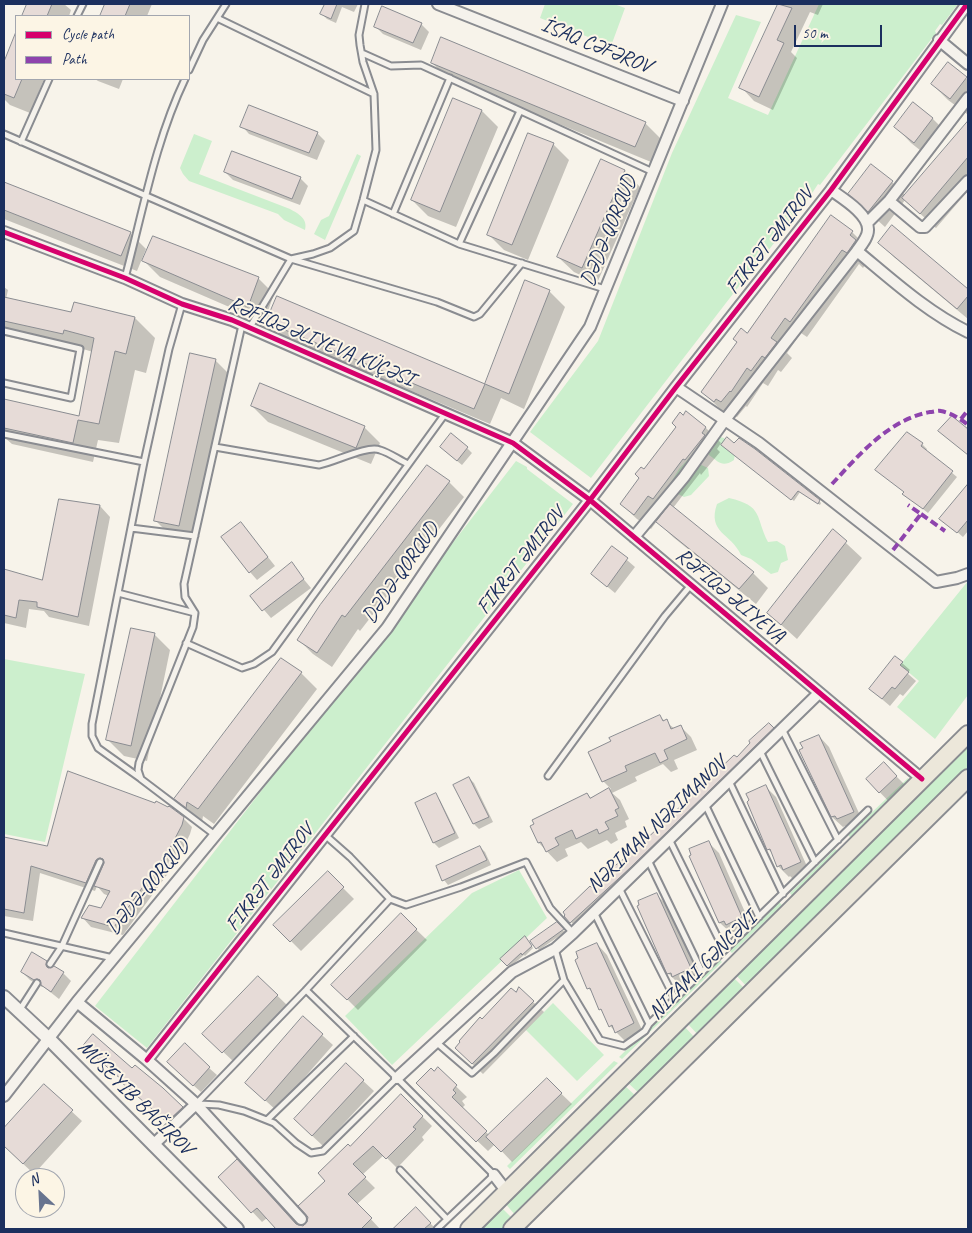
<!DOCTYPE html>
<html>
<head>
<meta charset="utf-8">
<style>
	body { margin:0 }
	#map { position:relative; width:972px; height:1233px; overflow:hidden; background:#f7f3ea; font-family:Caveat,sans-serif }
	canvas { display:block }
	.frame { position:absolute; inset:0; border:5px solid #1b2f5e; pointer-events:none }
	.legend { position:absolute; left:15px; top:15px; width:175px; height:65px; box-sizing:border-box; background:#fcf5e5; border:1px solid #a2a6af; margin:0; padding:6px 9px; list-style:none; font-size:15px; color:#1b2f5e }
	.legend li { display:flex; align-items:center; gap:10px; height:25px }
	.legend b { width:25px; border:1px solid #a2a6af }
	.north { position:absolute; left:15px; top:1168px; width:50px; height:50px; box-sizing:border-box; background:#fcf5e5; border:1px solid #a2a6af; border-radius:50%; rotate:335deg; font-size:14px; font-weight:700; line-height:20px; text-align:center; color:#1b2f5e }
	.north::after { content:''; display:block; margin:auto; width:18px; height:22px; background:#68748f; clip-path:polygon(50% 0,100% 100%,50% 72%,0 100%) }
	.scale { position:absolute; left:794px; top:25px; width:88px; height:22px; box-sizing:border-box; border:2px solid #1b2f5e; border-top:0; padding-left:6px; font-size:15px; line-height:18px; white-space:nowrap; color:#1b2f5e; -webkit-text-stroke:4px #fcf5e5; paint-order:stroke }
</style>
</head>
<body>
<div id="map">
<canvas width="972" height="1233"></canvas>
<div class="frame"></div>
<ul class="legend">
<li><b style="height:6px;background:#d6006c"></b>Cycle path</li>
<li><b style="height:6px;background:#8e44ad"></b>Path</li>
</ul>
<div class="north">N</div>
<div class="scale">50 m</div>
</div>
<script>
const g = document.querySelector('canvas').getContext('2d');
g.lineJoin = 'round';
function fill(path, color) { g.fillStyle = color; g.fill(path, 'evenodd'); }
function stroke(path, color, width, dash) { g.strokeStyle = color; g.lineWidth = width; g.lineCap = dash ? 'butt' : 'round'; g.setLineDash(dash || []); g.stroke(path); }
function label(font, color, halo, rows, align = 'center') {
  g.font = font + ' Caveat,sans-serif'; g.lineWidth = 4; g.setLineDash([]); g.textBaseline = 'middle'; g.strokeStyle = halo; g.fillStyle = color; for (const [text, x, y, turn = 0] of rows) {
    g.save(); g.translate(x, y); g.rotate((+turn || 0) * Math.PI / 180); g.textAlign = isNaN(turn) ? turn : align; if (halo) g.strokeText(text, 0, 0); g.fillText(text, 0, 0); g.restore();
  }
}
fill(new Path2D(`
	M545,4H614L625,8L611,46L540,18Z
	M819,4H958L942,25L940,24L935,31L936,33L820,185L818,184L811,195L748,277H746L591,478L530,432L598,341L672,153L736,15L761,22L728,98L768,115Z
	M194,134L212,141L199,174L290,209C299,214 308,219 305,230L284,220L278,214L189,181L183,174L180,168Z
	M357,154L361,156L325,240L314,234L321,220L329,216Z
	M717,436L724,438L735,453L734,460C722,468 719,462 709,455L708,445Z
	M690,457L697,463L708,468L709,476L691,495L684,497L672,491L670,484L679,469Z
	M516,461L527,467V469L573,504L147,1048L95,1006Z
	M729,498C764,506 755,517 768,542L777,541L785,546L788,560L781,563L778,572L771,574L751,559L741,555C731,533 707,533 717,504Z
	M968,581V695L935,739L897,707L919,681L900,665Z
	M4,659L85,674L45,842L4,834Z
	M968,744V771L749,989L735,974Z
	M908,778L911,781L851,838L848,835Z
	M835,849L838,851L792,896L790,893Z
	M519,870L547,918L392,1065L345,1016L472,893Z
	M779,902L782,905L732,953L729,950Z
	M719,959L722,962L622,1059L619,1057Z
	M733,977L746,990L699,1036L687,1023Z
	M553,1003L604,1055L577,1081L526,1030Z
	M684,1026L696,1039L641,1095L627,1082Z
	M614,1061L618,1063L510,1169L507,1166Z
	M624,1085L638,1098L516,1216L504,1202Z
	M500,1206L513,1219L502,1229H476Z`), '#ccefcd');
fill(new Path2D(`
	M28,4H64L71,10L69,16H23Z
	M106,4H152L147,16H101Z
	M326,4H358L354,12L342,7L336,23L327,19L322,14Z
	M779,4H823L818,15L810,12L791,52L797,58L773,110L754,101L741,87Z
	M421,24L429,32L421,50L383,34L375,26Z
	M16,34V79H44L30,113L10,105L4,99V65Z
	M432,63L645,123L661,139L651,162L448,78Z
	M948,64L968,80V112L967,114L948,100L932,84Z
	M95,79H123L119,89L98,81Z
	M454,99L482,111L498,127L456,227L428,216L412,200Z
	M933,119L948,134L930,158L911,143L896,127Z
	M968,123V191L936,228L905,200L885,227L865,209L892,182L905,195Z
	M242,126L317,133L325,141L317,160L249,134Z
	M553,144L569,160L528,260L504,250L488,234Z
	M601,161L625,171L640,187L597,283L574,272L558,257Z
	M225,172L300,178L308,186L300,205L233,180Z
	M4,183L130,233L146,249L137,271L4,219Z
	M831,217L852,232L868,248L865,251L871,257L863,268L859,264L807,337L801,333L787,353L792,358L781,372L778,370L768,386L763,383L747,407L746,406L737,417L732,414L730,416L719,408L703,392L748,335Z
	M892,227L968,291V319L895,258L879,243Z
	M144,261L258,278L274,294L264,322L160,277Z
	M526,282L549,291L565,307L524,409L501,398L490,424L283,337L268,321L277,298L486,385Z
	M4,287L8,290L6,299L72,313L135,318L155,338L146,373L135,370L119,443L98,440L93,462L12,444L4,437V401L80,417L93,352L83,349L82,353L4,336Z
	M215,360L231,376L195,541L171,536L155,520Z
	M252,406L364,427L380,443L371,464L268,422Z
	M686,413L706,428L721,443L717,449L720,452L701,475L700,473L673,508L753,573L768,588L756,604L673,537L657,521L651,529L637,519L621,504Z
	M907,433L922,444L927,449L926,451L957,477L928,513L909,498Z
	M725,447L819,501L821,503L820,505L800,492L794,501Z
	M467,448L472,453L462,465L446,452Z
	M449,482L464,497L360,631L358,629L332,667L313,654L298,639Z
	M968,486V531L963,537L941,518Z
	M100,506L110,517L89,626L49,617L44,611L29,609L26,628L4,623V570L43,581Z
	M241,523L275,566L257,580L250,572Z
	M833,531L862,558L797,639L768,613Z
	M613,548L635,567L615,593L592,574Z
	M291,564L311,588L271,618L252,596Z
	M132,630L155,635L170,650L147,761L124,756L108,740Z
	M902,663L910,670L907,673L916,681L903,696L900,694L890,706L870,689Z
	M301,673L317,689L214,824L203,816L202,822L176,798Z
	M660,717L675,729L680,726L691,737L697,750L674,760L678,769L671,772L663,764L635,777L637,781L612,793L620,800L629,819L625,821L627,827L615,833L618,840L611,844L607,840L588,849L581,842L565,849L568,856L557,862L539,843L532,827L587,794L591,798L611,789L603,781L590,752Z
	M769,724L775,730L573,924L565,916L737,759Z
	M819,736L829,747L863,822L849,829L845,826L843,827L832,817Z
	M884,764L912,792L895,808L867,779Z
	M469,778L474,783L493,822L479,829L474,824L454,785Z
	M766,787L776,797L810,873L794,880L790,876L789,877L778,866L774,855L768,849Z
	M435,795L440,800L459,838L439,848L434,843L417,804Z
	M183,818L192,827L190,834L177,861L123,935L91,927L83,918L102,909L109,896L104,894L97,886L95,891L40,873L33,921L4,916V839L48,848Z
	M709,843L719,853L752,928L737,935L734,932L731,933L720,923L690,856Z
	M480,847L485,852L491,865L448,885L444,880Z
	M328,873L354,899L301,951L275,925Z
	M657,895L667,905L701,979L684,986L681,983L679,984L668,973Z
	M401,915L427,940L358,1010L333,985Z
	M557,924L565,932L539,950L537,948Z
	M526,939L533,948L525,956L524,955L510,967L502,959Z
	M597,944L607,955L644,1034L627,1043L610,1026L605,1014L600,1009L593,993L588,988Z
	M46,962L51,968L54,967L63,973L71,981L59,999L44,987H42L30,980L22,972Z
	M258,977L288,1006L234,1062L204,1034Z
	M533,1002L544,1012L483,1074L467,1059L482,1020Z
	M303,1018L333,1045L276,1110L257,1093Z
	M346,1065L374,1091L323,1146L306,1130Z
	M209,1068L217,1075L201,1092L176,1070Z
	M438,1069L467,1097L462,1101L465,1105L462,1108L490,1136L547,1080L572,1104L512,1162L495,1144L488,1151L428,1094L434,1073Z
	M132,1070L162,1089L190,1115L175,1129L130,1089Z
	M44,1086L82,1121L34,1174L4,1146V1130Z
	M401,1096L432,1126L422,1137L424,1140L397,1168L384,1155L362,1175L375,1188L357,1204L380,1229H277L267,1218L262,1222L220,1177L296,1225L303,1227L309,1222L327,1181L351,1148Z
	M416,1209L436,1229H395Z`), '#0003');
const building = new Path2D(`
	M27,4H52L47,16H22Z
	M105,4H130L125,16H100Z
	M325,4H337L331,19L320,14Z
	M778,4L792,8L777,40L784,43L759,97L739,88Z
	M382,6L422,23L413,43L374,27Z
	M16,32V79H22L14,98L4,94V62Z
	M441,37L646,122L635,147L431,63Z
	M948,62L967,77L950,99L931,84Z
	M453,98L482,110L440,212L411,200Z
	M913,102L933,118L914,143L894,127Z
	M249,105L318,132L309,153L240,127Z
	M968,121V157L920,214L902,198Z
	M528,133L554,143L512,245L487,235Z
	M232,151L301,177L292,199L224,172Z
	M601,159L625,170L582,268L557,257Z
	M871,164L893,181L868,212L848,194Z
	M4,182L131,232L121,256L4,210Z
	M831,215L853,231L850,235L856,240L847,253L842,250L790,322L785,318L771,338L777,342L765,358L762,356L751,371L747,368L731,392L730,391L721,402L716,399L714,402L701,392L737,342L733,339L741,328L747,333Z
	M892,225L968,289V296L957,309L878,243Z
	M153,236L259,277L248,307L142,261Z
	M525,280L550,290L509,394L485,384Z
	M277,296L485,384L474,409L266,322Z
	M4,297L71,312L74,302L135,317L126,354L115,351L99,424L78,420L73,443L4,428V399L79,416L94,338L64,330L63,334L4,321Z
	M190,353L216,359L179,526L154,521Z
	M260,383L365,426L356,448L251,406Z
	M686,411L706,427L702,433L705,435L685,460L683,459L653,499L648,496L634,515L620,504L639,478L635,474L641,467L644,469L676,427L672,423L680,412L683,415Z
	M952,416L968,429V455L938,431Z
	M907,432L923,443L921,446L953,471L923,509L902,494L904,492L875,470Z
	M451,433L468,447L457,461L440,447Z
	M727,437L734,443L739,438L755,449L820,500L818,504L798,491L791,500L721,445Z
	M427,465L450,481L345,617L342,615L317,653L297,640L320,605Z
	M968,484V520L957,533L939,519Z
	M59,499L100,505L78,617L37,607V602L19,600L16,618L4,615V569L42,580Z
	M670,504L754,572L739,589L656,522Z
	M241,522L268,557L249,573L221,537Z
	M833,529L847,541L781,625L767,613Z
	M612,546L628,558L607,587L591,574Z
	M292,562L304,579L262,611L250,596Z
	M131,628L155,633L131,746L106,740Z
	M895,656L903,662L900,665L909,672L895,689L892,687L882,699L869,689Z
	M281,658L302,672L198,809L187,802L186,808L174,799Z
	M660,715L663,721L667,719L671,729L681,725L687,739L664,750L668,759L660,763L655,753L625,766L627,771L602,782L588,752L611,741L609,738Z
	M769,723L774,728L630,868L570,923L564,916L565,915L563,912L590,886L593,889L614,870L612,868L636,849L734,755L737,757L750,743L749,741Z
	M819,735L854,812L837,819L835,816L831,817L799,750L803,748L800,743Z
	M884,762L897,776L879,793L866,779Z
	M68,771L155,803L156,801L168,807L169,806L184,817L182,825L168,852L114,927L81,918L89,905L101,908L110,891L94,886L104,863L103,859L100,858L96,860L86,883L31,866L24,913L4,909V837L47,846Z
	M469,777L489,817L473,824L453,785Z
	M766,785L801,862L783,870L781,865L777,867L770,849L767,850L747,802L749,800L746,794Z
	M609,788L619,808L615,810L618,816L605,822L609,829L599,834L597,829L576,839L572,830L555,838L559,845L546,852L541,842L538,843L530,826L534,824L532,820L587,793L590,798Z
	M436,793L455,833L433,843L415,803Z
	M709,841L742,917L726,925L724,921L719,923L689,856L691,855L689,849Z
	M480,846L487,860L442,881L436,866Z
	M328,871L344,887L290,942L273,925Z
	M657,893L691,968L672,977L671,973L667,974L666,972L637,906L639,905L638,901Z
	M401,913L417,929L347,1000L331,985Z
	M557,922L564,929L536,949L530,941Z
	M525,936L532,946L522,955L521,953L507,966L500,959Z
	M597,943L634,1023L615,1033L612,1025L609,1027L601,1009L599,1010L590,988L587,989L575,960L578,958L576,952Z
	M32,952L47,961L46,965L48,968L54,966L64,972L51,992L41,985L40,980L37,979L34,980L21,972Z
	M258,976L278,995L222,1053L202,1034Z
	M519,987L534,1001L472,1064L455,1048L460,1042L459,1041L480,1017L482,1019L511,988L516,992Z
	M303,1016L323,1034L265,1101L245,1083Z
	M93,1034L132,1068L135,1065L163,1088L183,1107L167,1122L121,1082L122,1080L83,1046Z
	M185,1043L210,1067L193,1086L167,1062Z
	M346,1063L364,1080L312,1136L294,1119Z
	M438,1067L457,1085L453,1090L456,1093L452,1097L487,1131L476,1142L416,1083L431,1068L434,1071Z
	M547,1078L562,1093L501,1152L486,1137Z
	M44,1084L73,1110L23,1164L4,1146V1128Z
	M401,1094L423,1116L413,1127L416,1129L386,1159L373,1146L353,1164L366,1177L348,1194L372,1218L361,1229H276L257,1208L251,1213L218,1177L237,1159L296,1224L303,1226L307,1222L308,1217L298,1206L325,1181L318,1173L348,1144L350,1146Z
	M416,1207L431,1223L424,1229H393Z`);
fill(building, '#e6dbd7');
stroke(building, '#8a8c91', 1);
const service = new Path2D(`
	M77,16L83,4
	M217,18L374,94
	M362,53L391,66L421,65L653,172
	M189,70L203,40L226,4
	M4,134L291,259L437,302L474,317L480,314L522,263
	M21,142L49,79
	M363,200L459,244L605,289
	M393,214L450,78
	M459,244L520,111
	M125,278C143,211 155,142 185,79
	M250,327L291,259L313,254L330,248L354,231L363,200L376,150L374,94L363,62L360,45L359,35L365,4
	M4,331L80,349L71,398L4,383
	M4,434L144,462
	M215,447L319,465C335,462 367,445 380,450C390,453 399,460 408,464
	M131,528L195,536
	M118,593L195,613
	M186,643L242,668L254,664L272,652L445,414
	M782,729L838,840
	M760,751L815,862
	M548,776L665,616L691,585
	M140,778L98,748L92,736V724L144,462L169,349L182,304
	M729,781L783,894
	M705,804L759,917
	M215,835L141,779L138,770L139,763L193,627L195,613L185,597L184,584L242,325
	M669,839L724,950
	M648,860L702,972
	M619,888L675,999
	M390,899L406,905L461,887L526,862L550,908L573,933
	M4,933L113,958
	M555,949L564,980L600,1040L624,1046L645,1031L649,1024L594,912
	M50,964L62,946L100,862
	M306,990L397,1078L494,1175L437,1229
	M19,1011L37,983
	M649,1024L868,810
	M436,1042L472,1073L494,1053L564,980
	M196,1104L306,990L390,899L350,857L325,835
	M199,1104L219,1105L244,1111L274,1123L296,1143L311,1153L323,1151L397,1078
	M267,1120L354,1036
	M400,1170L447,1219`);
const minor = new Path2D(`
	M438,4L683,101
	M939,40L968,64
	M831,190C842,198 869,214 868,230C868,237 862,244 857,251
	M889,201L920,227H925L968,181
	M867,223L889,201L968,98
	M4,232L125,278L182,304L232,320L513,443L590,500L922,779
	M676,387L759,443L936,582L957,578L968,574
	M634,537L684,477L724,421L857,251C892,280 927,312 968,332
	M77,1002L147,1060L196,1104L301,1219
	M147,1060L590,500L676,387L831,190L967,4
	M397,1078L512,972L555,949L573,933L819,693
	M4,1096L77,1002L387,628L590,327L722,4
	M153,1145L196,1104
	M494,1175L507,1192`);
const tertiary = new Path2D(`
	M4,997L49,1039L237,1229`);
const primary = new Path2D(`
	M469,1229L968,734
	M512,1229L968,778`);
stroke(service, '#8a8c91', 9);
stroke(minor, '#8a8c91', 14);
stroke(tertiary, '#8a8c91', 16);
stroke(primary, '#8a8c91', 20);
stroke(service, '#f5f2ec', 5);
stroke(minor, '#f5f2ec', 10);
stroke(tertiary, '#f5f2ec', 12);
stroke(primary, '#ece7da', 16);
stroke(new Path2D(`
	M961,419L968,410
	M832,484C859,455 888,420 930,412C933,412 938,410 941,411C951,413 961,419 968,425
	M921,514L945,531
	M893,550L921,514L908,505`), '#8e44ad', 4, [8, 4]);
stroke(new Path2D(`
	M4,232L125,278L182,304L232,320L513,443L590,500L922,779
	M147,1060L590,500L676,387L831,190L967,4`), '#d6006c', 5);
label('21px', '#1b2f5e', '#fcf5e5', [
	["İSAQ CƏFƏROV",596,46,22],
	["DƏDƏ-QORQUD",609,231,-68],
	["FIKRƏT ƏMIROV",770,241,-52],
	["RƏFIQƏ ƏLIYEVA KÜÇƏSI",321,342,23],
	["FIKRƏT ƏMIROV",521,561,-52],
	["DƏDƏ-QORQUD",401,573,-55],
	["RƏFIQƏ ƏLIYEVA",730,596,40],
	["NƏRIMAN NƏRIMANOV",657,825,-44],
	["FIKRƏT ƏMIROV",270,878,-52],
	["DƏDƏ-QORQUD",148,887,-50],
	["NIZAMI GƏNCƏVI",703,966,-45],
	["MÜSEYIB BAĞIROV",135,1098,45]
]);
</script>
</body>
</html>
